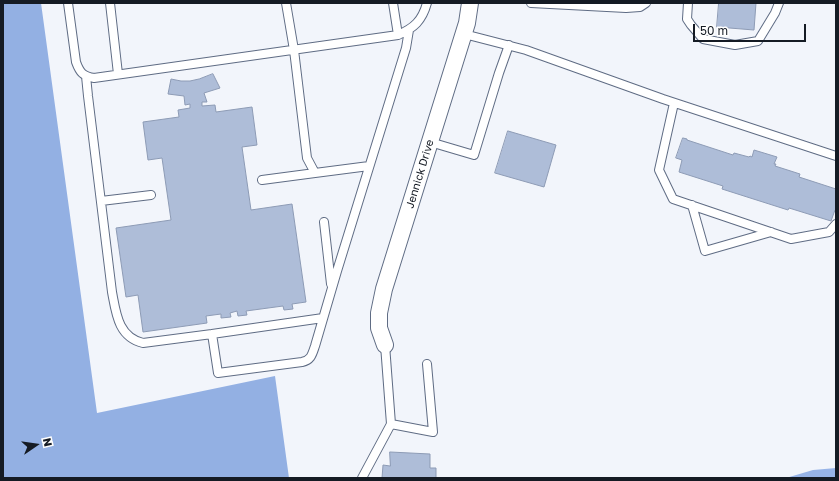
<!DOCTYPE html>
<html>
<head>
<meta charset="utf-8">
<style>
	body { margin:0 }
	#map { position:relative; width:839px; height:481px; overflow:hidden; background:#f2f5fb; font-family:"Golos Text",sans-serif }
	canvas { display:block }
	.frame { position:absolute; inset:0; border:4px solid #151b24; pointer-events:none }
	.north { position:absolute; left:16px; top:425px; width:40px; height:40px; -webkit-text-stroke:3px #fff; paint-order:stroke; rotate:77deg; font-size:11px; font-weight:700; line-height:16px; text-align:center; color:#151b24 }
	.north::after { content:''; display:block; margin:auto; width:14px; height:18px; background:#151b24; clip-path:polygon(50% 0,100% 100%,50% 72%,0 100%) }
	.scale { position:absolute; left:693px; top:24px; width:113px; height:18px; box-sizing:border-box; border:2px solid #151b24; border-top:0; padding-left:5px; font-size:12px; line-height:14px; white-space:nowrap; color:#151b24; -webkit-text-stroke:3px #fff; paint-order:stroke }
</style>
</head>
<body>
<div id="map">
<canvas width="839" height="481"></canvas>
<div class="frame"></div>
<div class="north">N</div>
<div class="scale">50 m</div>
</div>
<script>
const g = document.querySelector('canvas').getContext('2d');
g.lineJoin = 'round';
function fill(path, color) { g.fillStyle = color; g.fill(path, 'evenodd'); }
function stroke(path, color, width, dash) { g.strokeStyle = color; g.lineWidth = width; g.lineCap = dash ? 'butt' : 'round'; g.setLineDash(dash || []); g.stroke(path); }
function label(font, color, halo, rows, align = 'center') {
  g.font = font + ' "Golos Text",sans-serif'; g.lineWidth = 3; g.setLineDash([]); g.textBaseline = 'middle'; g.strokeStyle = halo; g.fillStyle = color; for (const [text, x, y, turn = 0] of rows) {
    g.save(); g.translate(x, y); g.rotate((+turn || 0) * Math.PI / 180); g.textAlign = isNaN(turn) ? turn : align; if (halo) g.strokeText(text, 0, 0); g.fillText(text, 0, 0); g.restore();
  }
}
fill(new Path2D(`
	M3,3H41L97,413L275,376L289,478H3Z`), '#93b0e3');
fill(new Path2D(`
	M836,468V478H786L813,470Z`), '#97b4e8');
const building = new Path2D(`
	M719,3H756L754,30L717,27Z
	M213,74L220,88L204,93L207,102H202V106L215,105L216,112L252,107L257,145L242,147L251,210L292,204L306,302L292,304L293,309L284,310L283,306L246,311L247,315L238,316L237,311L230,313L231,317L221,318V314L206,316L207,323L143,332L138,295L126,297L116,228L171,220L162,158L148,160L143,122L179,117L178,110L190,108V104L185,105L184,96L168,94L171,79L181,81H190L199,79Z
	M508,131L556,145L544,187L495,173Z
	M683,138L687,139V140L733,155L734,153L749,157L750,156L752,157L754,150L777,157L774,164H776L775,166L800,174L799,177L836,189V211L835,210L831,221L789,208L788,210L722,189L723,186L679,172L682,160L676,158Z
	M390,452L430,454V468H436V478H382L383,465L390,466Z`);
fill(building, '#aebdd8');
stroke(building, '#8d9bb5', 1);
const lane = new Path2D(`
	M68,3L76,62C80,73 83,76 94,78L398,35C414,28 422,21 427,3
	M110,3L118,74
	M286,3L294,50L307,158L315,173L369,166
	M393,3L398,35
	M531,3L626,8L640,7L646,3
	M688,3L687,19L691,25L703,39L735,45L758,41L775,13L779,3
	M464,34L526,50L663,99L836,156
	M86,76L88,96L112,292C116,313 118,337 143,343L212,334L218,373L302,362C311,360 312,355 315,346L337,271L406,48L409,30
	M674,103L659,170L673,199L791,239L829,232L836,224
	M430,142L474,155L499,73L509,45
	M262,180L315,173
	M101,201L151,195
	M692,205L705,251L771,232
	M324,222L331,284
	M212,334L323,318
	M391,424L433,432L427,364
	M362,478L391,424L385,345`);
const street = new Path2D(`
	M385,345L379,328V313L384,289L467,23L470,3`);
stroke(lane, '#5f6c84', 10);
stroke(street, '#5f6c84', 18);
stroke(lane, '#fff', 8);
stroke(street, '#fff', 16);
label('11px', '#151b24', '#fff', [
	["Jennick Drive",420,174,-73]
]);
</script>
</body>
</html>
